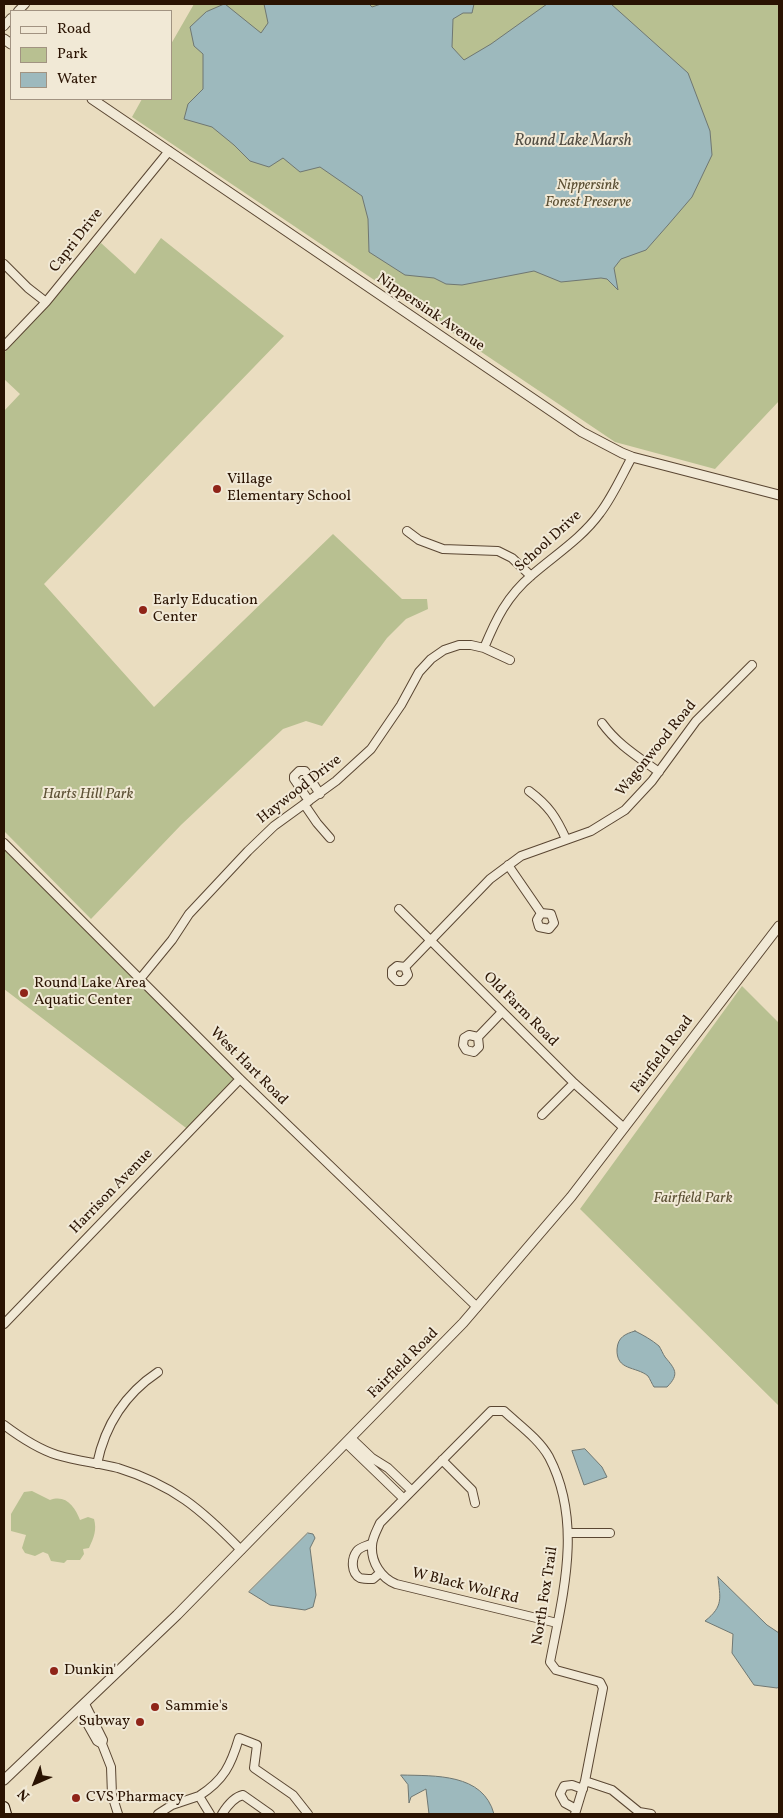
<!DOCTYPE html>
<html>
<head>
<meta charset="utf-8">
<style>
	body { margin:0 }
	#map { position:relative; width:783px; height:1818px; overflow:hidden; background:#eaddc0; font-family:Vollkorn,serif }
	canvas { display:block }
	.frame { position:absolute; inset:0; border:5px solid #2a1302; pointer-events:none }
	.legend { position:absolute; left:10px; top:10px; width:162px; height:90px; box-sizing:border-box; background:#f1e9d6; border:1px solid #a19381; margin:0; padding:6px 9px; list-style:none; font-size:15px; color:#2a1302 }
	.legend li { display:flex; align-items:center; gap:10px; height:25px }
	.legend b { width:25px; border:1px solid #a19381 }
	.north { position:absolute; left:10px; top:1758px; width:50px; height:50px; -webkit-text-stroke:4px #f1e9d6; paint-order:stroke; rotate:224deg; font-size:14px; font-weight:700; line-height:20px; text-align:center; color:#2a1302 }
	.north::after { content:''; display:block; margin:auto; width:18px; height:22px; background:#2a1302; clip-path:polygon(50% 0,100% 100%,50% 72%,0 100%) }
</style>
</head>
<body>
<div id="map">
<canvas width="783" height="1818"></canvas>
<div class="frame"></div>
<ul class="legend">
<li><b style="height:6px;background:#f1e9d6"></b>Road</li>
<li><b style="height:14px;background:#b8c091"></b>Park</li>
<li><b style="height:14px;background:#9db9bd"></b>Water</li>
</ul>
<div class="north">N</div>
</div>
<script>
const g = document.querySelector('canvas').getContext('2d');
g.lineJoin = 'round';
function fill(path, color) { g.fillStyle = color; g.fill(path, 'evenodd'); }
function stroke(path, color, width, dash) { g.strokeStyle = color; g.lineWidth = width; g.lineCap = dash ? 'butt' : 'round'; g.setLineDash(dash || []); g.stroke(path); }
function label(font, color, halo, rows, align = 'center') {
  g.font = font + ' Vollkorn,serif'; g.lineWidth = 4; g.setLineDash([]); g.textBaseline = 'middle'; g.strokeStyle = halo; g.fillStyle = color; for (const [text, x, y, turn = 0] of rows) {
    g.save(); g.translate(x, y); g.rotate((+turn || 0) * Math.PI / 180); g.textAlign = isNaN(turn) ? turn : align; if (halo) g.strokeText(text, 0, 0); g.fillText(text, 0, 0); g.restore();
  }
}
fill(new Path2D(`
	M194,4H779V401L715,469L615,442L132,117L142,99H171V44Z
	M161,238L284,336L44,584L154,707L333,534L402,599H427L428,609L406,619L387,638L322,726L306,721L283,729L181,825L91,919L4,831V411L20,394L4,379V353L41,313L101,243L135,274Z
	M4,842L240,1079L190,1131L4,989Z
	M742,986L779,1023V1406L580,1209Z
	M32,1491L50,1500C66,1494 75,1507 80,1520L88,1517L94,1519C97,1530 94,1537 89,1548L83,1549L84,1554L80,1560H67L64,1563L51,1561L48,1554L43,1552L35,1556L25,1553L22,1548L26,1535L11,1531V1514L24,1492Z`), '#b8c091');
const water = new Path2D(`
	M225,4L261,33L268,23L264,4H369L372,7L381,4H474L472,13H463L453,19L452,47L464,60L491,44L547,4H611L688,73L710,131L712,155L692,197L668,225L646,250L621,259L614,268L618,290L607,279L601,278L561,282L534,271L462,285L446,284L434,278L405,275L369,252L368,219L362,196L320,167L300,172L283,158L269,167L250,161L234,145L212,127L184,119L188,104L203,89V54L194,46L190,27L206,12Z
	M635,1331C643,1335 652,1340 659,1346C661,1349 663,1354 665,1357C675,1369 680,1374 667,1387H654C652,1384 650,1379 648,1376C636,1366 616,1371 617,1349C618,1337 625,1334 635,1331Z
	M585,1449L602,1467L607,1477L584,1485L572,1451Z
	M308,1533L313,1534L315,1538L310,1548L316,1595L313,1607L305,1610L270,1605L249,1592Z
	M718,1577L767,1625L779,1633V1687L777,1688L754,1685L732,1653L733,1634L705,1621C724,1606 720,1598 718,1577Z
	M401,1775C435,1776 483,1773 494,1814H429L426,1789L411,1797L409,1803L408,1785Z`);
fill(water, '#9db9bd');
stroke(water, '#6f7772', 1);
const minor = new Path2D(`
	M18,11L25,4
	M4,26L11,18
	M4,264L28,288L46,302
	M4,346L46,302L169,151
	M407,531L419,540L443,549L498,551L512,558L531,576
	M484,648C496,619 507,596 532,575C555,555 582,538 600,513C613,496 622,475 632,457
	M602,723C618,745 637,756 659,772
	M529,791C549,806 556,817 566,839
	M309,801L294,779V776L299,771H305L320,794
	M304,804L317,823L330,838
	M4,843L240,1079L477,1307
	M508,865L541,913L537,920L539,927L549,929L554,923L551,914L541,913
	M399,909L574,1083L624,1128
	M405,967L408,975L403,981H397L392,976V970L397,966L405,967L490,879L521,856L591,831L625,810L652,781L696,721L752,665
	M140,979L172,940L189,914L248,851L274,826L336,781L371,749L401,705L419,672L431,659L444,650L459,645H471L484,648L510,660
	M478,1037L479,1047L474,1052L466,1050L463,1045L464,1038L469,1035L478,1037L502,1012
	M542,1115L574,1083
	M4,1324L240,1079
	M4,1425C20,1437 38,1449 57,1455C77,1461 98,1463 118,1468C173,1485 201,1509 241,1550
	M351,1438L372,1458L388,1468L411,1490
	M346,1443L403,1498
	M442,1460L472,1490L475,1503
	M97,1464C105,1425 125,1394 158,1372
	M569,1533H610
	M371,1544C366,1546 360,1547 357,1551C351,1559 351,1573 360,1578C363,1579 369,1579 373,1579L380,1573
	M557,1623L396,1584C381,1578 371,1562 372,1546C372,1538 377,1530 380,1523L491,1411H504C519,1425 539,1439 549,1457C583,1522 563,1594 550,1662L556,1670L600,1682L603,1688L585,1781L575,1814
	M85,1704L103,1740L102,1744L111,1767L112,1795L118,1814
	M79,1709L97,1741L102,1744
	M585,1781L612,1790L639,1812L651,1814
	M199,1796C224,1780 231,1765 239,1738L257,1745L254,1768L293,1795L308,1814
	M576,1809L565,1803L560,1794L564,1786L572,1785L583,1789
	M158,1814L172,1805L199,1796L210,1814
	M222,1814C227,1806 234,1797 243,1795L270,1814`);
const tertiary = new Path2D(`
	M4,39L11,44
	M92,99L582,432L622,453L632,457L779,495
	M4,1780L177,1615L463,1323L571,1197L779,926`);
const secondary = new Path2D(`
	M4,1807L6,1814`);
stroke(minor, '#5a4632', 10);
stroke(tertiary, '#5a4632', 11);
stroke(secondary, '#2a1302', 12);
stroke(minor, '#f1e9d6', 8);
stroke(tertiary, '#f1e9d6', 9);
stroke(secondary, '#f1e9d6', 10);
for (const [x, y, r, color] of [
	[217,489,5,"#8f2418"],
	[143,610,5,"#8f2418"],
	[24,993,5,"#8f2418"],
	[54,1671,5,"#8f2418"],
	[155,1707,5,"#8f2418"],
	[140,1722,5,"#8f2418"],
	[76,1798,5,"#8f2418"]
]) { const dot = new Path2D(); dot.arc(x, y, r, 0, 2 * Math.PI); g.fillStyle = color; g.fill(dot); stroke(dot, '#f1e9d6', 2); }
label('italic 15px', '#5c5034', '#f1e9d6', [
	["Nippersink",588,186],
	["Forest Preserve",588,203],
	["Harts Hill Park",88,795],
	["Fairfield Park",693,1199]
]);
label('15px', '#2a1302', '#f1e9d6', [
	["Capri Drive",77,241,-52],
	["Nippersink Avenue",430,313,34],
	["School Drive",549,542,-42],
	["Wagonwood Road",657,749,-51],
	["Haywood Drive",300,790,-38],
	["Old Farm Road",520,1010,45],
	["Fairfield Road",663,1055,-53],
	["West Hart Road",248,1067,45],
	["Harrison Avenue",112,1192,-46],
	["Fairfield Road",404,1364,-45],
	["W Black Wolf Rd",465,1587,14],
	["North Fox Trail",546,1596,-81]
]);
label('15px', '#2a1302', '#f1e9d6', [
	["Village",227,480],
	["Elementary School",227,497],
	["Early Education",153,601],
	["Center",153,618],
	["Round Lake Area",34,984],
	["Aquatic Center",34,1001],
	["Dunkin'",64,1671],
	["Sammie's",165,1707],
	["Subway",130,1722,"right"],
	["CVS Pharmacy",86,1798]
], 'left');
label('italic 16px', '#524d43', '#f1e9d6', [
	["Round Lake Marsh",573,142]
]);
</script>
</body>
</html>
